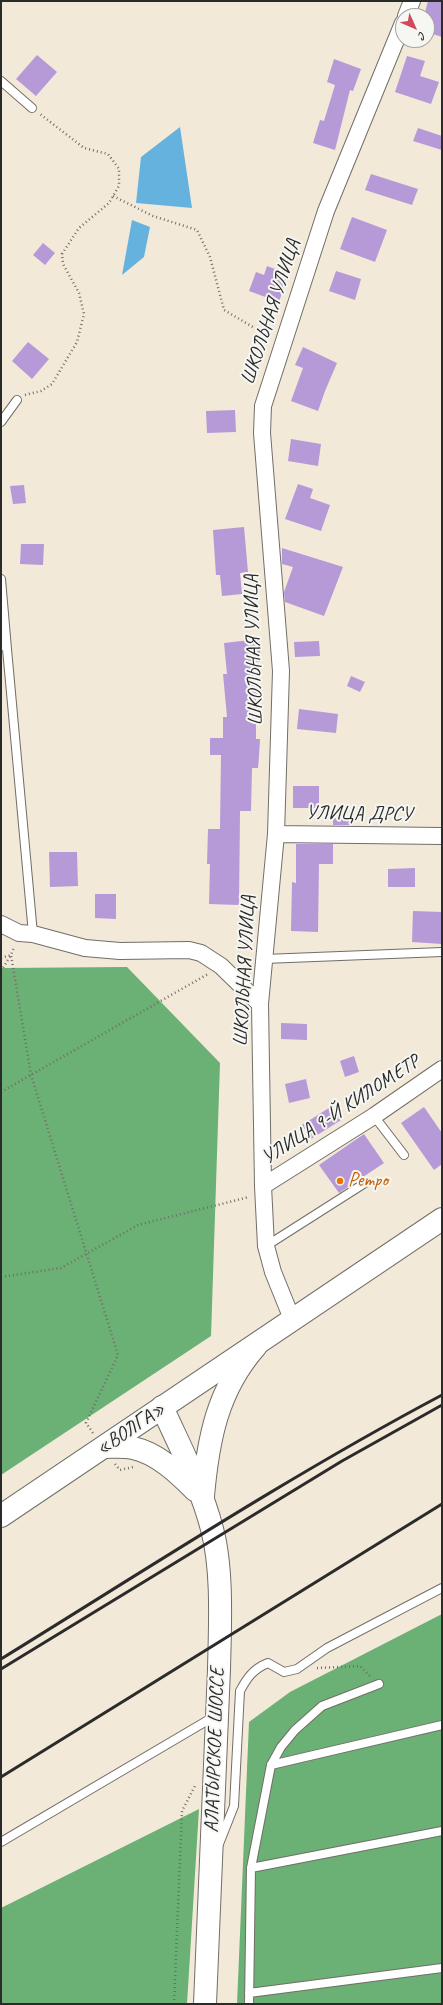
<!DOCTYPE html>
<html>
<head>
<meta charset="utf-8">
<style>
	body { margin:0 }
	#map { position:relative; width:443px; height:2005px; overflow:hidden; background:#f3e9d8; font-family:Caveat,sans-serif }
	canvas { display:block }
	.frame { position:absolute; inset:0; border:2px solid #2b2b2b; pointer-events:none }
	.north { position:absolute; left:395px; top:8px; width:40px; height:40px; box-sizing:border-box; background:#f6f6f2; border:1px solid #a5a5a2; border-radius:50%; rotate:135deg; font-size:11px; font-weight:700; line-height:16px; text-align:center; color:#2b2b2b }
	.north::after { content:''; display:block; margin:auto; width:14px; height:18px; background:#d1495b; clip-path:polygon(50% 0,100% 100%,50% 72%,0 100%) }
</style>
</head>
<body>
<div id="map">
<canvas width="443" height="2005"></canvas>
<div class="frame"></div>
<div class="north">С</div>
</div>
<script>
const g = document.querySelector('canvas').getContext('2d');
g.lineJoin = 'round';
function fill(path, color) { g.fillStyle = color; g.fill(path, 'evenodd'); }
function stroke(path, color, width, dash) { g.strokeStyle = color; g.lineWidth = width; g.lineCap = dash ? 'butt' : 'round'; g.setLineDash(dash || []); g.stroke(path); }
function label(font, color, halo, rows, align = 'center') {
  g.font = font + ' Caveat,sans-serif'; g.lineWidth = 4; g.setLineDash([]); g.textBaseline = 'middle'; g.strokeStyle = halo; g.fillStyle = color; for (const [text, x, y, turn = 0] of rows) {
    g.save(); g.translate(x, y); g.rotate((+turn || 0) * Math.PI / 180); g.textAlign = isNaN(turn) ? turn : align; if (halo) g.strokeText(text, 0, 0); g.fillText(text, 0, 0); g.restore();
  }
}
fill(new Path2D(`
	M127,967L220,1063L211,1336L1,1475V968Z
	M442,1614V2004H237L249,1722L290,1692Z
	M199,1809L187,2004H1V1908Z`), '#6bb074');
fill(new Path2D(`
	M180,127L192,208L136,203L141,157Z
	M132,220L150,227L144,257L122,275Z`), '#66b2df');
fill(new Path2D(`
	M428,1H442V37L427,32V16H424Z
	M37,55L57,72L36,96L16,79Z
	M407,56L425,61L420,76L439,82L431,104L395,92Z
	M334,59L361,69L353,91L350,90L335,150L313,143L320,120L324,121L335,85L327,82Z
	M418,128L442,136V150L413,141Z
	M371,174L418,189L412,205L365,190Z
	M352,217L387,230L375,262L340,249Z
	M43,243L55,253L45,265L33,255Z
	M267,266L288,274L279,302L249,291L256,272L264,275Z
	M336,271L361,279L355,300L329,291Z
	M28,342L49,359L32,379L12,361Z
	M303,347L337,363L325,391L318,411L291,401L303,368L295,365Z
	M235,410L236,432L207,433L206,411Z
	M291,439L321,444L318,466L288,461Z
	M298,484L313,489L310,498L330,505L321,531L285,519Z
	M24,485L26,503L13,504L10,486Z
	M244,527L248,572L240,573L242,594L222,596L220,575H216L213,530Z
	M21,544H44L43,565L20,564Z
	M282,548L343,567L324,616L285,602L284,592L293,567L282,564Z
	M259,639L261,662H255L258,698H256V739H260L259,756L258,768H252L251,811H240L239,905L209,904L210,864H207L208,829H220L221,755H210V738H223V717H227L223,674H227L224,643Z
	M319,641L320,656L295,657L294,642Z
	M351,676L365,682L360,692L347,686Z
	M299,709L338,714L336,733L297,729Z
	M293,786H319V808H293Z
	M333,818L353,819L352,825H333Z
	M296,844H333V864H319L318,932L291,931L292,882L296,883Z
	M49,852H77L78,886L50,887Z
	M415,868V887H388V869Z
	M95,894H116V919L95,918Z
	M413,911L442,912V944L412,942Z
	M281,1023L307,1024V1040L281,1039Z
	M354,1056L359,1072L345,1077L340,1061Z
	M306,1079L310,1098L289,1103L285,1084Z
	M332,1106L341,1120L311,1139L302,1125Z
	M424,1107L442,1133V1164L434,1170L401,1123Z
	M364,1134L384,1163L339,1193L319,1165Z`), '#b699d7');
const lane = new Path2D(`
	M1,81L32,108
	M1,422L17,400
	M1,579L7,649
	M1,643L7,649L33,934
	M264,959L442,952
	M374,1116L404,1155
	M266,1246L365,1183
	M271,1765L442,1725
	M1,1842L215,1716
	M219,1844L234,1806L240,1691C247,1678 253,1669 268,1663L284,1672L297,1669L327,1648L442,1588
	M251,1868L442,1831
	M249,1993L442,1968
	M249,2004L251,1868L271,1765L281,1747L295,1730L322,1706L379,1684`);
const street = new Path2D(`
	M406,16L412,1
	M276,834L442,836
	M1,924L19,933L33,934L85,948L120,951L189,950L201,953L221,966L260,1004
	M263,1186L374,1116L442,1069
	M292,1319L273,1272L266,1246L263,1186L260,1004L276,834L281,671L262,433L263,406L326,211L403,23`);
const primary = new Path2D(`
	M162,1407C180,1447 201,1486 212,1529C223,1570 220,1626 219,1669L205,2004
	M104,1447C114,1447 123,1446 133,1448C157,1453 178,1473 195,1490
	M203,1496C208,1440 217,1390 256,1346`);
const highway = new Path2D(`
	M1,1516L442,1219`);
stroke(lane, '#716e68', 10);
stroke(street, '#716e68', 18);
stroke(primary, '#716e68', 24);
stroke(highway, '#716e68', 24);
stroke(new Path2D(`
	M113,196L153,216L197,230L210,257L224,310L270,337
	M25,395L41,391L52,384L77,342L84,314L79,293L63,264L62,254L79,228L109,203L119,186V169L108,154L84,148L40,114
	M1,958L11,955L14,947
	M1,971L11,955L31,1075L118,1355L86,1423L93,1433
	M1,1092L208,974
	M1,1277L61,1268L138,1225L249,1197
	M115,1464L120,1470L133,1467
	M317,1668L360,1666L371,1677
	M174,2004L182,1811L196,1784`), '#716e68', 2.5, [1, 3]);
stroke(lane, '#fff', 8);
stroke(street, '#fff', 16);
stroke(primary, '#fff', 22);
stroke(highway, '#fff', 22);
stroke(new Path2D(`
	M1,1659C147,1569 291,1475 442,1395
	M1,1669L342,1461L442,1405
	M1,1777L442,1504`), '#2b2b2b', 3);
for (const [x, y, r, color] of [
	[340,1181,4,"#e8710a"]
]) { const dot = new Path2D(); dot.arc(x, y, r, 0, 2 * Math.PI); g.fillStyle = color; g.fill(dot); stroke(dot, '#f6f6f2', 1.5); }
label('20px', '#2b2b2b', '#f6f6f2', [
	["ШКОЛЬНАЯ УЛИЦА",271,312,-72],
	["ШКОЛЬНАЯ УЛИЦА",254,650,-92],
	["УЛИЦА ДРСУ",359,814,1],
	["ШКОЛЬНАЯ УЛИЦА",245,971,-87],
	["УЛИЦА 9-Й КИЛОМЕТР",341,1110,-33],
	["«ВОЛГА»",131,1429,-34],
	["АЛАТЫРСКОЕ ШОССЕ",215,1750,-88]
]);
label('20px', '#c56008', '#f6f6f2', [
	["Ретро",348,1181]
], 'left');
</script>
</body>
</html>
